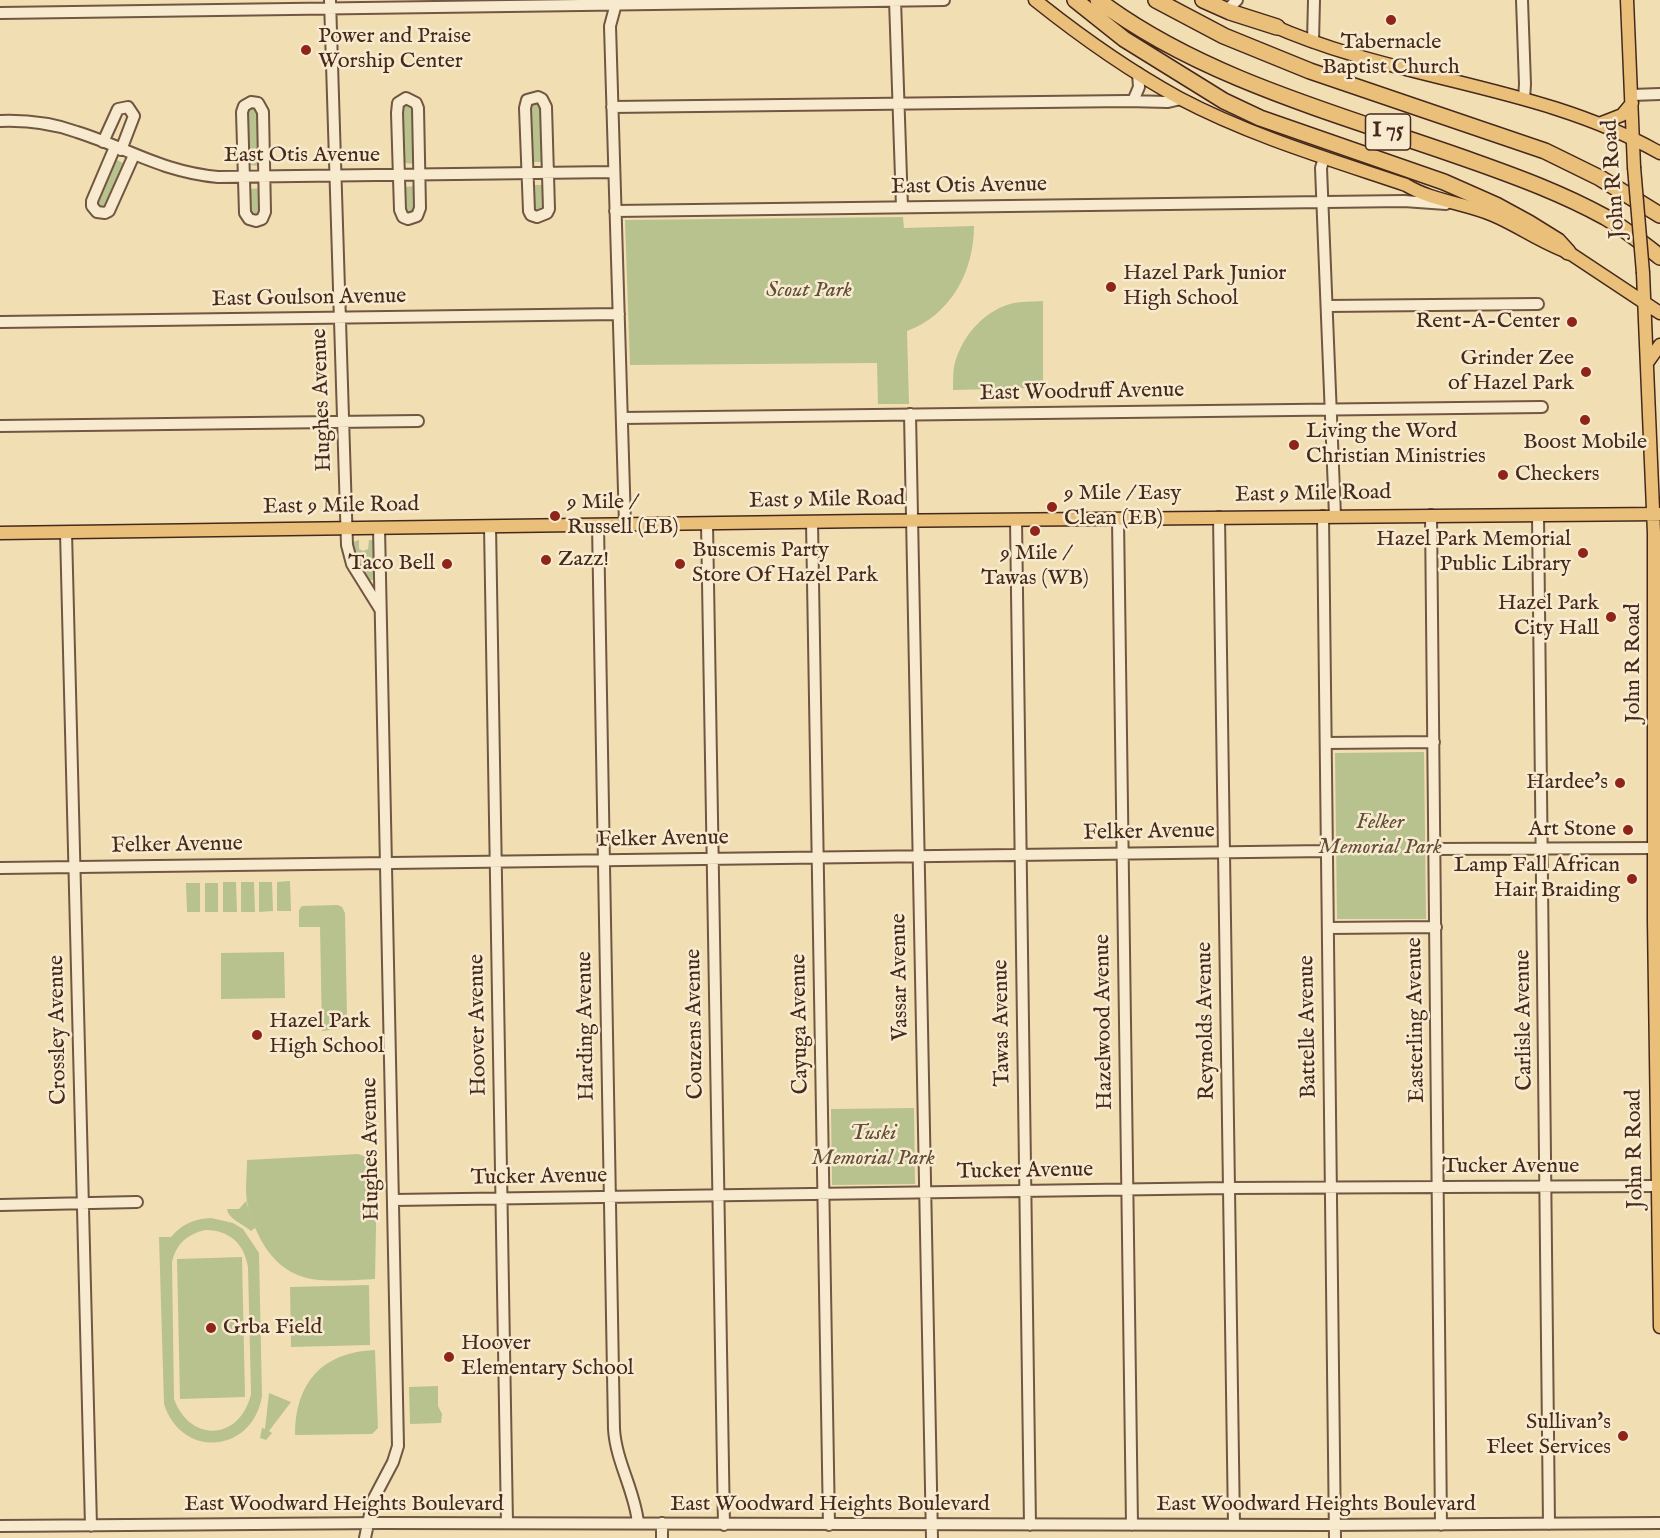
<!DOCTYPE html>
<html>
<head>
<meta charset="utf-8">
<style>
	body { margin:0 }
	canvas { display:block; background:#f2deb3 }
</style>
</head>
<body>
<canvas width="1660" height="1538"></canvas>
<script>
const g = document.querySelector('canvas').getContext('2d');
g.lineJoin = 'round';
function fill(path, color) { g.fillStyle = color; g.fill(path, 'evenodd'); }
function stroke(path, color, width, dash) { g.strokeStyle = color; g.lineWidth = width; g.lineCap = dash ? 'butt' : 'round'; g.setLineDash(dash || []); g.stroke(path); }
function label(font, color, halo, rows, align = 'center') {
  g.font = font + ' "IM FELL English",serif'; g.lineWidth = 5; g.setLineDash([]); g.textBaseline = 'middle'; g.strokeStyle = halo; g.fillStyle = color; for (const [text, x, y, turn = 0] of rows) {
    g.save(); g.translate(x, y); g.rotate((+turn || 0) * Math.PI / 180); g.textAlign = isNaN(turn) ? turn : align; if (halo) g.strokeText(text, 0, 0); g.fillText(text, 0, 0); g.restore();
  }
}
fill(new Path2D(`
	M537,102L541,105L543,162H532L530,108L531,104Z
	M405,104L412,106L413,109L415,164L404,163L402,109Z
	M250,106L258,109L260,166L249,165L247,111Z
	M115,159L125,164L105,208H101L97,204V201Z
	M532,185H544V210L535,212L533,209Z
	M415,186L416,212L407,214L405,211L404,187Z
	M261,188L260,215L253,216L251,213L250,189Z
	M903,217L904,228L974,226C974,271 951,315 907,331L909,404H878L877,363L630,365L625,220Z
	M1043,301V380L1047,387L1040,391L1034,388L953,390C953,383 953,374 954,367C960,339 982,312 1010,304C1020,301 1033,302 1043,301Z
	M359,540V549L363,551L368,549L369,540H373L375,577L373,580H369L358,562L353,542Z
	M1424,752L1426,919H1337L1335,753Z
	M290,881L291,911H277V882Z
	M223,882H236L237,912H223Z
	M241,882H254L255,912H241Z
	M259,882H272L273,911L259,912Z
	M186,883H200V912H187Z
	M205,883H218V912H205Z
	M338,905L342,907L345,913L347,1017L339,1029L322,1031L320,927H299V910L302,906Z
	M284,952L285,998L221,999V953Z
	M914,1108L915,1184L832,1185L831,1109Z
	M358,1154C370,1158 375,1163 377,1176L375,1279C354,1280 332,1282 311,1279C273,1272 255,1236 247,1202C245,1189 247,1174 247,1160Z
	M246,1201L255,1228L251,1231C243,1224 228,1219 227,1209H239Z
	M211,1218L233,1223L243,1229L259,1253L262,1396C253,1453 182,1460 164,1404L159,1237H171C182,1224 194,1219 211,1218ZM205,1230C229,1230 244,1243 248,1267L251,1394C240,1441 190,1443 174,1399L172,1262C176,1244 187,1234 205,1230Z
	M242,1257L245,1397L180,1399L177,1259Z
	M369,1285L370,1345L291,1347L290,1287Z
	M375,1350L378,1428L372,1434L295,1435C295,1383 322,1352 375,1350Z
	M438,1386V1406L442,1414L441,1423L410,1424L409,1387Z
	M269,1393L291,1402L269,1431L272,1433L266,1440L260,1438L262,1428L265,1429Z`), '#b8c28f');
const minor = new Path2D(`
	M330,0L347,545L352,564L380,609
	M617,0L610,26L625,524
	M895,0L902,207
	M1522,0L1525,84L1524,99
	M1231,6L1237,0
	M0,13L944,0
	M1313,42L1314,0
	M1632,95L1660,94
	M538,97L542,99L546,107L549,209L547,213L537,217L531,215L529,211L525,108L527,100Z
	M406,98L416,103L418,108L420,208L417,216L408,219L403,217L400,210L397,113L398,103Z
	M1133,101L1139,87L1138,73
	M251,102L258,103L263,112L265,212L262,219L256,221L249,219L245,213L242,112L244,106Z
	M612,107L1127,101L1168,102L1181,99
	M0,121C27,120 52,123 77,132C128,148 162,172 218,177L614,172
	M103,142L118,109L128,107L134,116L121,150
	M115,147L92,201V206L97,212L105,213L109,211L134,155
	M1324,158L1321,168L1335,516
	M615,211L1404,201L1446,204
	M1327,306L1538,304
	M0,322L619,314
	M910,414L932,1538
	M622,418L1542,407
	M0,426L418,421
	M1431,515L1441,1525
	M1538,515L1549,1524
	M1323,516L1335,1538
	M1219,517L1234,1525
	M1118,519L1132,1525
	M1016,520L1030,1525
	M812,522L829,1525
	M707,523L724,1525
	M598,525L614,1429C616,1462 635,1491 638,1523
	M490,526L507,1523
	M66,532L91,1526
	M1326,743L1434,742
	M1435,849L1654,848
	M0,868L1327,851
	M1328,928L1436,927
	M393,1200L1229,1188L1658,1186
	M0,1205L137,1202
	M662,1523V1538
	M0,1526L382,1523L1325,1525L1660,1523
	M365,1538L373,1500L393,1462L398,1446L379,528`);
const major = new Path2D(`
	M1035,0C1080,36 1128,70 1179,98C1251,136 1329,159 1406,185C1432,201 1465,203 1493,215C1519,226 1542,243 1568,252L1660,313
	M1627,0L1634,167
	M1269,24C1395,81 1539,84 1660,153
	M1599,124L1622,115L1632,103
	M1643,273L1654,533V921L1660,1327
	M1647,363L1660,345
	M0,533L865,521L1660,514`);
const highway = new Path2D(`
	M1075,0L1124,39L1224,101L1260,118L1444,182L1496,205L1529,223L1558,241L1568,252
	M1098,0C1205,81 1350,117 1475,162C1520,178 1563,194 1605,217C1624,228 1642,243 1660,257
	M1156,0L1224,36L1310,71L1545,151L1600,178L1660,215
	M1203,0L1230,12L1277,27`);
stroke(minor, '#715642', 14);
stroke(major, '#46291c', 15);
stroke(highway, '#46291c', 18);
stroke(minor, '#f7eace', 10);
stroke(major, '#e9bf7a', 12);
stroke(highway, '#e9bf7a', 15);
const majorBridge = new Path2D(`
	M1634,167L1643,273`);
stroke(majorBridge, '#46291c', 15, []);
stroke(majorBridge, '#e9bf7a', 12);
for (const [x, y, r, color] of [
	[1391,20,6,"#8f2418"],
	[306,50,6,"#8f2418"],
	[1111,287,6,"#8f2418"],
	[1572,322,6,"#8f2418"],
	[1586,372,6,"#8f2418"],
	[1585,420,6,"#8f2418"],
	[1294,445,6,"#8f2418"],
	[1503,475,6,"#8f2418"],
	[1052,507,6,"#8f2418"],
	[555,516,6,"#8f2418"],
	[1035,531,6,"#8f2418"],
	[1583,553,6,"#8f2418"],
	[546,560,6,"#8f2418"],
	[447,564,6,"#8f2418"],
	[680,564,6,"#8f2418"],
	[1611,617,6,"#8f2418"],
	[1620,783,6,"#8f2418"],
	[1628,830,6,"#8f2418"],
	[1632,879,6,"#8f2418"],
	[257,1035,6,"#8f2418"],
	[211,1328,6,"#8f2418"],
	[449,1357,6,"#8f2418"],
	[1623,1436,6,"#8f2418"]
]) { const dot = new Path2D(); dot.arc(x, y, r, 0, 2 * Math.PI); g.fillStyle = color; g.fill(dot); stroke(dot, '#f7eace', 2); }
for (const [x, y, w] of [
	[1388,132,45]
]) { const box = new Path2D(); box.roundRect(x - w / 2, y - 18, w, 36, 4.5); g.fillStyle = '#f7eace'; g.fill(box); stroke(box, '#46291c', 1.5); }
label('bold 21px', '#46291c', null, [
	["I 75",1388,132]
]);
label('22px', '#46291c', '#f7eace', [
	["Power and Praise",318,37],
	["Worship Center",318,62],
	["Tabernacle",1391,43,"center"],
	["Baptist Church",1391,68,"center"],
	["Hazel Park Junior",1123,274],
	["High School",1123,299],
	["Rent-A-Center",1560,322,"right"],
	["Grinder Zee",1574,359,"right"],
	["of Hazel Park",1574,384,"right"],
	["Living the Word",1306,432],
	["Christian Ministries",1306,457],
	["Boost Mobile",1585,443,"center"],
	["Checkers",1515,475],
	["9 Mile / Easy",1064,494],
	["Clean (EB)",1064,519],
	["9 Mile /",567,503],
	["Russell (EB)",567,528],
	["Hazel Park Memorial",1571,540,"right"],
	["Public Library",1571,565,"right"],
	["Buscemis Party",692,551],
	["Store Of Hazel Park",692,576],
	["9 Mile /",1035,554,"center"],
	["Tawas (WB)",1035,579,"center"],
	["Zazz!",558,560],
	["Taco Bell",435,564,"right"],
	["Hazel Park",1599,604,"right"],
	["City Hall",1599,629,"right"],
	["Hardee's",1608,783,"right"],
	["Art Stone",1616,830,"right"],
	["Lamp Fall African",1620,866,"right"],
	["Hair Braiding",1620,891,"right"],
	["Hazel Park",269,1022],
	["High School",269,1047],
	["Grba Field",223,1328],
	["Hoover",461,1344],
	["Elementary School",461,1369],
	["Sullivan's",1611,1423,"right"],
	["Fleet Services",1611,1448,"right"]
], 'left');
label('22px', '#46291c', '#f7eace', [
	["East Otis Avenue",302,156],
	["John R Road",1615,179,-94],
	["East Otis Avenue",969,187,-1],
	["East Goulson Avenue",309,299,-1],
	["East Woodruff Avenue",1082,393,-1],
	["Hughes Avenue",323,400,-92],
	["East 9 Mile Road",1313,495,-1],
	["East 9 Mile Road",827,501,-1],
	["East 9 Mile Road",341,507,-1],
	["John R Road",1634,663,-90],
	["Felker Avenue",1149,833,-1],
	["Felker Avenue",663,840,-1],
	["Felker Avenue",177,846,-1],
	["Vassar Avenue",901,977,-91],
	["Easterling Avenue",1417,1020,-91],
	["Carlisle Avenue",1525,1020,-91],
	["Reynolds Avenue",1207,1021,-91],
	["Hazelwood Avenue",1105,1022,-91],
	["Tawas Avenue",1003,1023,-91],
	["Couzens Avenue",696,1024,-91],
	["Cayuga Avenue",801,1024,-91],
	["Hoover Avenue",479,1025,-91],
	["Harding Avenue",587,1026,-91],
	["Battelle Avenue",1309,1027,-91],
	["Crossley Avenue",59,1030,-91],
	["Hughes Avenue",372,1149,-91],
	["John R Road",1636,1149,-91],
	["Tucker Avenue",1511,1167],
	["Tucker Avenue",1025,1172,-1],
	["Tucker Avenue",539,1178,-1],
	["East Woodward Heights Boulevard",344,1505],
	["East Woodward Heights Boulevard",830,1505],
	["East Woodward Heights Boulevard",1316,1505]
]);
label('italic 22px', '#624f39', '#f7eace', [
	["Scout Park",809,291],
	["Felker",1380,823],
	["Memorial Park",1380,848],
	["Tuski",873,1134],
	["Memorial Park",873,1159]
]);
</script>
</body>
</html>
